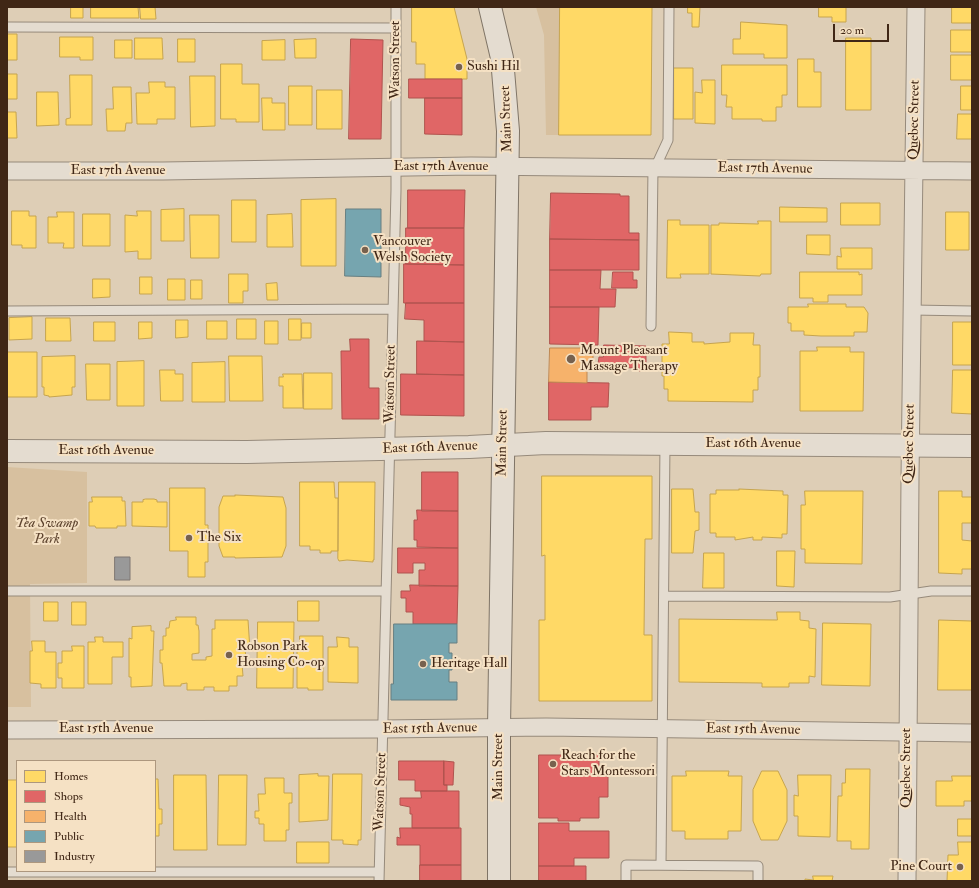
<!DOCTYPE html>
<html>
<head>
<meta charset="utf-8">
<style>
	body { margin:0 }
	#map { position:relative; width:979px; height:888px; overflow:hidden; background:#deceb6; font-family:"IM FELL Double Pica",serif }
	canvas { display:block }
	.frame { position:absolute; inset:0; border:8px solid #402716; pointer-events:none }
	.legend { position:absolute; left:16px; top:760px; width:140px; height:112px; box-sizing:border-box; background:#f5e1c4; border:1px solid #ad977e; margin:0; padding:5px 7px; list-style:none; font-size:12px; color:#402716 }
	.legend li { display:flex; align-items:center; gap:8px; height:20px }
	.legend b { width:20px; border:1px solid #ad977e }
	.scale { position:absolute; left:833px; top:24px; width:56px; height:18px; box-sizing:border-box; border:2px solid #402716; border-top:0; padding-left:5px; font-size:12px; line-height:14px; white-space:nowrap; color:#402716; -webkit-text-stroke:3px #f5e1c4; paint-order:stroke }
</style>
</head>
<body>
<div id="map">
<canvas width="979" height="888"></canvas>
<div class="frame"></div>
<ul class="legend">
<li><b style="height:11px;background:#ffd966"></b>Homes</li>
<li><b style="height:11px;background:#e06666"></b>Shops</li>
<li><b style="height:11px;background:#f6b26b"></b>Health</li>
<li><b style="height:11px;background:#76a5af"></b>Public</li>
<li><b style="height:11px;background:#999"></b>Industry</li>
</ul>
<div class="scale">20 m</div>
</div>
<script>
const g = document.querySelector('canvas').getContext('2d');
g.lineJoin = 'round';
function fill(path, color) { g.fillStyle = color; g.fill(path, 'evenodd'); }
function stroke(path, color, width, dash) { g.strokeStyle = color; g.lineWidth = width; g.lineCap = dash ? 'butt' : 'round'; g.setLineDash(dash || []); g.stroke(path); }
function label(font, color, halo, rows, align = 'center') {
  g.font = font + ' "IM FELL Double Pica",serif'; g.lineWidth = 4; g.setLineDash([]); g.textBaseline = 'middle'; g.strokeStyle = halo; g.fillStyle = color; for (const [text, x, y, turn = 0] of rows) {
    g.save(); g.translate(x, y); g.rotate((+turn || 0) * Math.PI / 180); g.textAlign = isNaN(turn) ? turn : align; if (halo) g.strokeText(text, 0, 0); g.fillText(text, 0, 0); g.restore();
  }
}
fill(new Path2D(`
	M536,7H560L559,135H546L544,35Z
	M7,467L87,472V583L30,584L31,707H7Z`), '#d7c09f');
const homes = new Path2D(`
	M71,7H83V18H71Z
	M91,7H138L139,18H91Z
	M140,7H155L156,19H141Z
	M412,7H454L467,59V79H425V64H416V42H412Z
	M560,7H652L651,135H559Z
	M688,7H700L699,27H692V13H688Z
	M819,7H846V22H832V17H819Z
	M952,7H972V23H952Z
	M741,22L787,25V58H764V54H733V39H740Z
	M951,30H972V52H951Z
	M7,34H17V60H7Z
	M60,37H93V60H80V57H60Z
	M135,38H162L163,59H135Z
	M846,38H871V110H846Z
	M178,39H195V62H178Z
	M316,39V58H295L294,40Z
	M115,40H132V58H115Z
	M285,40V60H262V41Z
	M951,55H972V80H951Z
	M798,59H814V72H821V107H798Z
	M221,64H242V84H259V122H236V119H221Z
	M722,65H787V95H782V107H776V121H762V119H732V107H726L727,95H722Z
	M674,68H693V119H674Z
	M7,74H17V99H7Z
	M70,75H92V125H66V119L70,118Z
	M190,76H215V126L191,127Z
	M702,80H715V124L695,123V92L702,93Z
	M149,82H165V87H175V119H157V124H137L136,93H149Z
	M289,86H312V125H289Z
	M961,86H972V110H961Z
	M113,87H131L132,123H126L125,131H107L106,109H113Z
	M317,90H342V129H317Z
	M37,92H58L59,125L37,126Z
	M262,98H272V103H285V130H263Z
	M7,112H16L17,138H7Z
	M958,114H972V139H957Z
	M336,199V266H301V200Z
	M232,200H256V242H232Z
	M841,203H880V225H841Z
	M780,207L827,208V222H780Z
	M184,209V241H161V210Z
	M12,211H29V216H36V248H22V245H12Z
	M137,211H151V259H138V251L125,252V215L137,216Z
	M57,212H74V248H63L64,243H48V217H57Z
	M946,212H969V250H946Z
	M83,214H110V246H83Z
	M292,214L293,247H267V215Z
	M190,215H219V258H191Z
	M668,220H680V225H709V274H680L681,278H667Z
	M758,221H771V274H761L760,276L711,274V225H719V223L758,224Z
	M807,235H830V255L807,254Z
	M841,248H872V269H837V256L841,257Z
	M800,272H859V275L862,274V295H828V302H813V298H800Z
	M229,274H248V291H243V303H229Z
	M140,277H152V294H140Z
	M93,279H110V297L93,298Z
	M168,279H185V300H168Z
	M191,280H202V299H191Z
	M277,283L278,300H267L266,284Z
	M808,304H846V307H864L868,313L867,332H854V336H821L804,335V331H791V323H788V307H808Z
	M32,317V339L9,340V318Z
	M46,318H70L71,341H46Z
	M237,319H256V339H237Z
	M289,319H301V340H289Z
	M176,320H188V337L176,338Z
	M207,321H227V339H207Z
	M265,321H278V344H265Z
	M94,322H115V341H94Z
	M139,322H152V338L139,339Z
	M953,322H972V365H953Z
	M302,323H311V338H302Z
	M669,332L692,333V342H704V344L730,342V333H754L753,345H760V377H758V390H753V402L668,401V389H664V376H662V344H669Z
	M817,347H850V352H864L863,411H800V351H817Z
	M7,352H37V397H7Z
	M75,356V387H72V395L49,397V396L44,395V387H42V357Z
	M229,356H262L263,401H230Z
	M144,361V406H117V362Z
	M225,362V402H192V363Z
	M86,364H110V400H87Z
	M160,370H175V374H183V401H161Z
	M953,370H972V414L952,413Z
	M304,373H332V409H304Z
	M283,374H302L303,408H283V386H279V377H283Z
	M542,476H652V539H645L644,635H652V701H539V620H545V555L542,556Z
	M300,482H334L335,498H338V551H331V553H320V550H310V546H300Z
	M339,482H375L374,560H373V562L347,560L339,561L338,559Z
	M170,488H205V525H208V562H205V577H188V551H170Z
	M672,489H693L695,512H699V530L695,531L693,553H672Z
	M739,489L783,491V495H788L787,534H782V538L762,537V540H753V537L735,540V537H716V533H710V494H716V490H739Z
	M805,491H863L862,564L805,563V549H801V505H805Z
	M939,491H962V497H972V523H962V540L972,541V569H962V574L939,573Z
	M235,495L283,497L286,508V546L282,557L235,558V557H223L219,546V507L223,496H235Z
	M92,497H122V501H125L126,526H117V528H96L95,526H89V502H92Z
	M146,499H154L157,500V502H167V527L132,526V502H143V500Z
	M777,551H795L794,587L777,586Z
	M704,553H724V588H703Z
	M298,601H319V621H298Z
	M44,602H58V621H44Z
	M72,602H86V625H72Z
	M777,612H800V620L809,621V628L816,629L815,677L809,676V683H789V687H762V683L679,682V619L777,620Z
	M176,617H196V625H198L199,631V653L192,654V660H206V657L212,656V629H215V620H248L250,650H245L247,664H242L243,676H237V686H229V691H214V687H204V690H187V683L181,684V686H164L162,663H160V650H163V636H166V628H169L170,621L176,620Z
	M939,620L972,621V690H938Z
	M258,622H294L293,688H257Z
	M823,623L871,624L870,686L822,685Z
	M151,626V631H154L152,686L131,687V677H129V638L132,639V627Z
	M300,636H323V690H308V688H297V650L299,651Z
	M95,637H103V642H123V657H112V684H88V642H95Z
	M337,637L349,638V647H358V683L328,682V647H337Z
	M32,641H45V652H56V688H41V684L30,683V651H32Z
	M72,646H84V688H62V678H58V663H62V651H72Z
	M846,769H870L869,849H851V841H837L838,796H842V783H845Z
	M686,771H729L728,776H742L741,831H728V839H685V831H672V776H686Z
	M762,771H778L787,790V821L778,840H761L753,821V790Z
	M318,774V776H329L328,820L299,822V775Z
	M333,774H362L361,840H358V845L343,844V840H332Z
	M174,775H206L207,850H174Z
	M219,775H247L246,845H218Z
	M798,775H831L830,837L798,836V816H794V795L798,796Z
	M952,776H972V801H964V806H936V781H952Z
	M265,778H284V793H292V803H289V830H286V841H264V824H259V818H255V811H259L258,794H265Z
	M155,779H158L159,809H162V824H159V836H155V846Z
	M7,780H17V847H7Z
	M958,819H972V836H958Z
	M297,842H329V863H297Z
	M958,842H972V881H947L948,855H958Z
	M813,876H833L832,881H855H805V879L813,880Z`);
fill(homes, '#ffd966');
stroke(homes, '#c6a44e', 1);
const shops = new Path2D(`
	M351,39L383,40L381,139H349Z
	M409,79H462V98H409Z
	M425,98H462V135L425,134Z
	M408,190H465L464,228H408Z
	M551,193L620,194V196H629V233H639V240L550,239Z
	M406,228H464V265L406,264Z
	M550,239L639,240V270H550Z
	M404,264L464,265V303H404Z
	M550,270H601L600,289H616L615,307H550Z
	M613,272H633V280H637V288H612Z
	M406,303H464V342L424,341V320L405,319Z
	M550,307H599L598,345L550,344Z
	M350,339H369V388H379V419H342L341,351H350Z
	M417,341L464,342V375L417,374Z
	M604,345L646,346V371H639V368L603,367V364H598L599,357H603Z
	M401,374L464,375V416L401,415Z
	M549,382L609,383L608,407H591V420H549Z
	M422,472H458V511H422Z
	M417,510L458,511V548L417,547V540H414V520H417Z
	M398,548H458V586H419V570H425V563H413V573H398Z
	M410,585L458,586L457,624H413V612H406V598H401V591H410Z
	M539,755H599V776H608V797H599V818H580V821H558V818H539Z
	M399,761H444V785H447V791H415V780H399Z
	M444,761L454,762L453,785H444Z
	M421,791H459V828H412V814H410V807L400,805V798H421Z
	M539,823H569V831H609V858H574V866H539Z
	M400,828H461V865H420V845H397V837L400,838Z
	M420,865H461V881H420Z
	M539,866H586V881H539Z`);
fill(shops, '#e06666');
stroke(shops, '#b0534e', 1);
const health = new Path2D(`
	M550,348H593V370H587V383L549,382Z`);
fill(health, '#f6b26b');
stroke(health, '#bf8852', 1);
const public = new Path2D(`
	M346,209H381V277L345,276Z
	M394,624H457V643H449V653H452V670H449V682H457V700H391V684H393Z`);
fill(public, '#76a5af');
stroke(public, '#667f81', 1);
const industry = new Path2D(`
	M115,557H130V580H115Z`);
fill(industry, '#999');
stroke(industry, '#7e7772', 1);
const service = new Path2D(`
	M7,27L396,28
	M655,168L668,140L669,7
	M912,310L972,311
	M7,311L392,309
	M651,326L653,168
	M7,591H385
	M664,596L890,597L931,591H972
	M661,865L665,443
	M7,872H379
	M379,881L396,190V7
	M626,881V865L758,866V881`);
const minor = new Path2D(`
	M7,171H163L471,166L972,171
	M7,730L383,729L546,727L972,733
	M907,881L910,477L916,7`);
const tertiary = new Path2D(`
	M7,451L247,452L469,447L546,443L972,446`);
const secondary = new Path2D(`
	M490,7L502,58L508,131L499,728V881`);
stroke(service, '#968a7b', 11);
stroke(minor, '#968a7b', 19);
stroke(tertiary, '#968a7b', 24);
stroke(secondary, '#7f7466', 24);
stroke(service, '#e4dcd0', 9);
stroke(minor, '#e4dcd0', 17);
stroke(tertiary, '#e4dcd0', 22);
stroke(secondary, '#e4dcd0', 22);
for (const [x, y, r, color] of [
	[459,67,4,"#77614e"],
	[365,250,4,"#77614e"],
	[571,359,5,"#77614e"],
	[189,538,4,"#77614e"],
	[229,655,4,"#77614e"],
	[423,664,4,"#77614e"],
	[553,764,4,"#77614e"],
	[960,867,4,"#77614e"]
]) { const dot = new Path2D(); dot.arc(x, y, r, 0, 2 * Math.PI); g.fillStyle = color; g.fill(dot); stroke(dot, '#f5e1c4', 1.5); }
label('14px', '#402716', '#f5e1c4', [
	["Watson Street",396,60,-90],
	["Main Street",507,119,-92],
	["Quebec Street",915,120,-89],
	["East 17th Avenue",441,167],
	["East 17th Avenue",765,169,1],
	["East 17th Avenue",118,171],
	["Watson Street",391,384,-89],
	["Main Street",503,443,-89],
	["East 16th Avenue",753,444],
	["Quebec Street",910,444,-89],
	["East 16th Avenue",430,448,-2],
	["East 16th Avenue",106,451],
	["East 15th Avenue",106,729],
	["East 15th Avenue",430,729,-1],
	["East 15th Avenue",753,730,1],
	["Main Street",499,767,-90],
	["Quebec Street",907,768,-90],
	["Watson Street",381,792,-88]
]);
label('14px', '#402716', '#f5e1c4', [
	["Sushi Hil",467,67],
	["Vancouver",373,242],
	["Welsh Society",373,258],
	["Mount Pleasant",580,351],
	["Massage Therapy",580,367],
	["The Six",197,538],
	["Robson Park",237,647],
	["Housing Co-op",237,663],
	["Heritage Hall",431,664],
	["Reach for the",561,756],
	["Stars Montessori",561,772],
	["Pine Court",952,867,"right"]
], 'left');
label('italic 14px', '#5d432e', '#f5e1c4', [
	["Tea Swamp",47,524],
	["Park",47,540]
]);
</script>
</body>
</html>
